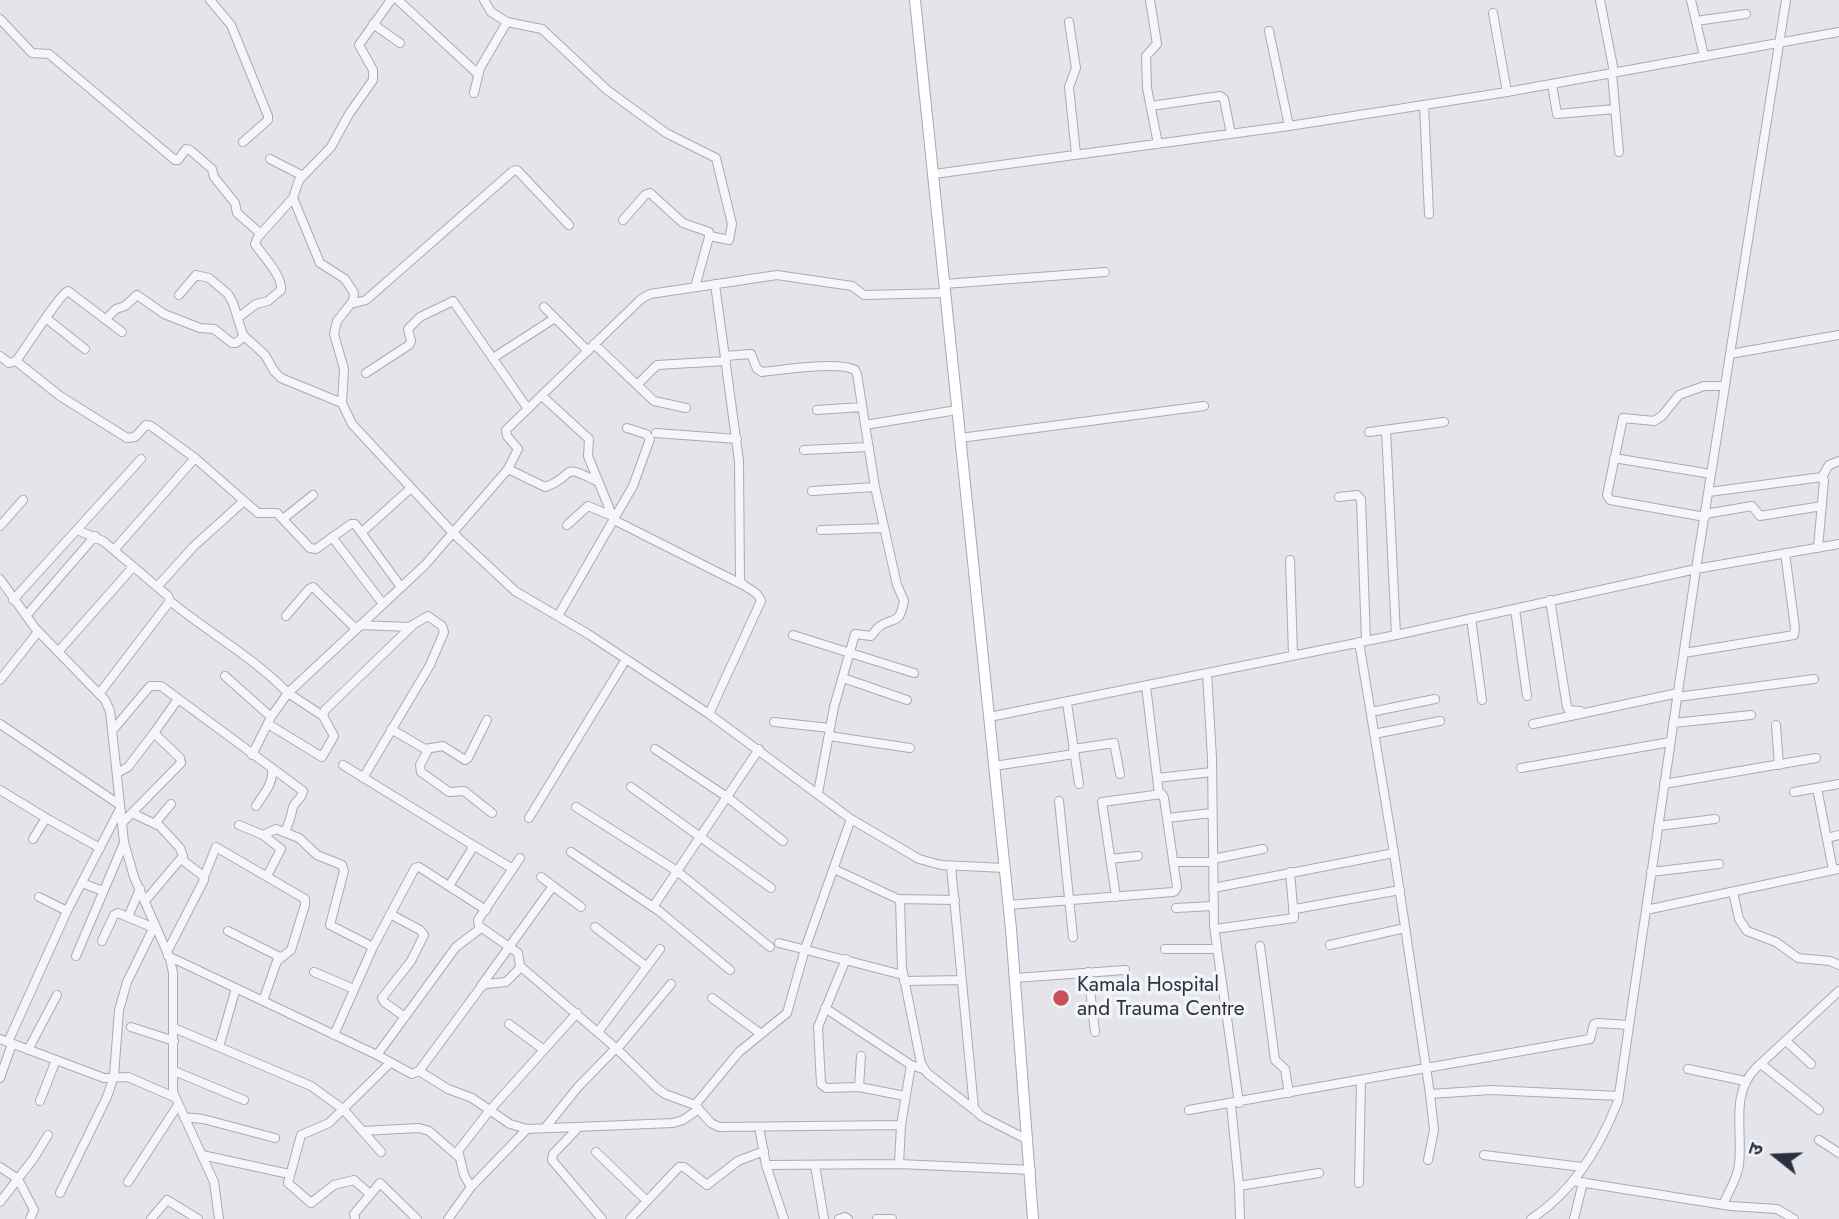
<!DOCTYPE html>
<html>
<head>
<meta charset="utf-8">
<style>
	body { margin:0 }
	#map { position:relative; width:1839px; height:1219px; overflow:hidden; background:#e3e5ea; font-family:Jost,"Noto Sans Devanagari",sans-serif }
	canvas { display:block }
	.north { position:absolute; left:1741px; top:1121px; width:70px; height:70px; -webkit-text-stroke:5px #f3f4f8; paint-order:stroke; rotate:288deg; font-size:19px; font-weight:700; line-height:28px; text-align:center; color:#2c3142 }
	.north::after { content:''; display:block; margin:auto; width:24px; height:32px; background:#2c3142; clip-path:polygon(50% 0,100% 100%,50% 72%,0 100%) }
</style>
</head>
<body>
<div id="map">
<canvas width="1839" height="1219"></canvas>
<div class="north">उ</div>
</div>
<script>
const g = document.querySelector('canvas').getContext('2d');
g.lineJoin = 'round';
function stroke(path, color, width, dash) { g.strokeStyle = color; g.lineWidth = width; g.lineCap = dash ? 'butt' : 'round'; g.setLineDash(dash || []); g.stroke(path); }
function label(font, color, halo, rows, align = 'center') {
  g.font = font + ' Jost,sans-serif'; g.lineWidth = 7; g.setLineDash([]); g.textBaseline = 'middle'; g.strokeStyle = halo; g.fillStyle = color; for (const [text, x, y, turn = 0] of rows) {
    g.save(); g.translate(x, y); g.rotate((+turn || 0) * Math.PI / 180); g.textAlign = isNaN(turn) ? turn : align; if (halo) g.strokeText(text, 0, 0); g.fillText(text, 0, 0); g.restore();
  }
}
const minor = new Path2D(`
	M210,0L231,25L268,116V120L243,142
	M391,0L359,45L373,70V80L349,114L331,147L299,180L293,198L320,263L345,279L354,293L353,301L337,321L334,334L344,369L342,403L352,424L453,533L515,591L588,634L709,714L851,819L919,859L941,865L1005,868
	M398,0L478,74
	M484,0L491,12L507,22L542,29L607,90L666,133L716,158L732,224L729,240L710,236
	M1150,0L1157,44L1146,56L1147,88L1158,144
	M1600,0L1614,72
	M1691,0L1704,56
	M1493,13L1507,92
	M0,19L32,53L49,54L175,160H178L186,149L190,150L212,169L214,177L235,203L237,213L261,234
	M1696,21L1746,14
	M1069,22L1076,68L1069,87L1076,154
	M373,24L400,43
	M1269,31L1289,126
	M1612,73L1619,152
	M1552,84L1557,114L1615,109
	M474,93L480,68L507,22
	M1424,105L1429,214
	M1151,106L1220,96L1224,99L1231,134
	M270,159L303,176
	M934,174L1289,126L1507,92L1839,32
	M623,220L645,195L650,193L683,223L709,232V237L695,287
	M944,284L1105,272
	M179,295L196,275L209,278L228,294L233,303L243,335L265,355L274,371L281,378L342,403
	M351,304L366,300L513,171L517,170L569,225
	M544,307L588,351
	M239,317L256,304L268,301L281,290C283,276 262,255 255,244L258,237L293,198
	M47,319L85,349
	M106,319L116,309L125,306L137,295L164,314L200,328L214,329L232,343H236L244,336
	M594,344L654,401L686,408
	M1730,354L1839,335
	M0,356L9,363L16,361C25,349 60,294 68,291L122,332
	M725,356L751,354L757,369L762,372C783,370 838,361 855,370L857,374L875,487L897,585L904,601C899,626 895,616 880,626C876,629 874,633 871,636L855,634L834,707L818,793
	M493,358L555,318
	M16,361L60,396L127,438L135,437L146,425L151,426L195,458L258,513H277L310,548L316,549L351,524H355L401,587
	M366,373L409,345L411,341L408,329L420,317L453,301L528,409
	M637,385L657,365L726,361
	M542,396L589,439L588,456L614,520L743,585
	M817,410L862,407
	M865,425L957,410
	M1386,430L1396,635
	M1369,432L1444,422
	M656,433L737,439
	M960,438L1204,406
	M804,450L869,447
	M1614,458L1711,474
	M508,469L518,449L507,436L506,430L641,299L650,294L777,275L852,286L864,295L945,293
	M1822,477L1829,465L1839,461
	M812,491L875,487
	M1709,492L1822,477L1824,480L1818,548
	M1339,497L1357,495L1361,499L1366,641
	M1705,514L1752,506L1760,516L1822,506
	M1705,517L1610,500L1607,495L1623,418L1654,421L1662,416L1679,395L1704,386H1725
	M283,519L313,495
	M567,525L588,506L612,516
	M0,526L23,500
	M77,530L103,541L168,596L170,601L99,694
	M821,530L884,528
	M362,532L411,488
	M332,537L383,604
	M114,550L195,458
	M1290,560L1293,655
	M0,579L35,628L105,700L110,711L124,842L134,877L170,959L173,973V1092L214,1182L219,1219
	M157,587L194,546L244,501
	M13,600L141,459
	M1550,600L1567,707L1569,710L1580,711
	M170,601C209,633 252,656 288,693L425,565L508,469L545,487C577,476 558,461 598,482
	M1515,609L1527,696
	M26,616L95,536
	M286,616L309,589L313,587L356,629
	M558,616L633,486L650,439L646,434L627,428
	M1471,618L1482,700
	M360,625L409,627L428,616L442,626L444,632L430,665L363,778
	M793,635L914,673
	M1359,642L1394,853L1430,1094L1434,1130L1428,1160
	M58,652L133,567
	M1684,653L1794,635L1795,628L1785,553
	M1207,673L1212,758L1214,926L1239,1103
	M225,676L271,717
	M843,678L907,700
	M0,680L38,632
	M1146,686L1159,794
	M1677,697L1814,679
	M1067,703L1079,784
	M1371,712L1435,699
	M709,714L761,601C757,589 746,590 740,581L739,461L715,284
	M989,717L1396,635L1696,569L1839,544
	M774,722L830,728
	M1673,723L1751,715
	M0,724L120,805
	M268,724L322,757L334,736L323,716L325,710L412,626
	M1533,724L1678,693
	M1776,725L1779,765
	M391,729L425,749L443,746L465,760L468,758L487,720
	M112,731L150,686H161L303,791C302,799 296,800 293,807C291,816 289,824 285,832
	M1374,734L1440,721
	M829,736L910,748
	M655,749L727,797L783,841
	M1073,749L1114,743L1120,774
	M428,750L420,765L421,772L449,792L464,791L492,813
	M252,755L271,717L288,693L323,716
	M343,765L471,844L472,849L449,886
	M994,766L1074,754
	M1521,768L1670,742
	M117,773L128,767L154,733
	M1157,778L1212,772
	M1664,784L1816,758
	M631,787L771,888
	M1817,788L1833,870
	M0,790L46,818L33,839
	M1794,792L1839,784
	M1059,801L1073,937
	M256,806C263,795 274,783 272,769
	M576,807L677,871L770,947
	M132,813L157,825
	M46,818L100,848
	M529,818L626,659
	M1167,818L1212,813
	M122,823L181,763L180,758L154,733L178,699
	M239,825L263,835L276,829L299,838L317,855L342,865L344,871L330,925L373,947
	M1658,826L1715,819
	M263,835L281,849L267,876
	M1827,838L1839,835
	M473,845L513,869
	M571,852L659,911L730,970
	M520,858L478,920L479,926L518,953L520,966L616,1048L657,1088L665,1094L695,1105L711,1123L719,1127L901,1125
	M1110,859L1138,856
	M1213,859L1263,849
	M1173,862H1213
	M951,866L974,1108L981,1116L1028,1140
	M834,869L898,899L955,900
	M1651,872L1719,864
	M204,877L216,847L305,899V905L291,950L277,961L263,1001
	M541,877L581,907
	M82,883L103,891
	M1213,888L1394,853
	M1733,892L1739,919L1747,931L1776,942L1798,958L1830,961L1839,965
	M39,897L67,911
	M900,899L902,968L921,1063L927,1073L977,1112
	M145,901L183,856L180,848L156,822L171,804
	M1008,905L1173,892L1175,891L1177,887L1164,798L1162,794L1102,802L1116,897
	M653,907L759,749
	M1176,908L1213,906
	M1295,909L1400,890
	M1646,910L1839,869
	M390,914L420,930L424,935L411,961L382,998L384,1002L405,1017
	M128,917L140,889
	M595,927L647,967
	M1215,929L1294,918L1290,872
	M228,931L280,957
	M102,941L114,915L118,913L154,928
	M779,943L903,975
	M1330,945L1405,928
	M1260,946L1275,1060L1285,1069L1289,1093
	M1165,949H1217
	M167,952L204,880L202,875L181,859
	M76,956L124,843
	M168,956L377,1055L412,1074L419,1071L481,987L486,984L506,982L521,967
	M846,959L818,1027L821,1084L826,1088L859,1087L905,1096
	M314,972L354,989
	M1088,972L1095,1032
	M1015,978L1125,970
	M904,981L962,980
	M481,986L553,886
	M712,998L761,1034
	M825,1008L911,1065L923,1069
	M509,1024L544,1050
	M131,1027L174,1041
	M174,1028L311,1086L343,1109L381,1152
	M598,1032L660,949
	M334,1035L373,947L415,868L419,867L486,910
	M0,1039L104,1078L128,1077L174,1097
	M1786,1041L1811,1064
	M8,1042L67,911L120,809
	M219,1047L236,988
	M617,1049L671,984
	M28,1050L57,995
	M377,1055L456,947L481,928
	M1761,1064L1819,1110
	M1688,1069L1745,1081
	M174,1071L244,1100
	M419,1071L448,1089L472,1098L510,1124L527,1129L673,1123L683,1120L699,1109
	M0,1078L12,1044
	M859,1087L861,1056
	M1430,1094L1491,1090L1619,1096
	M40,1101L56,1060
	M1231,1104L1239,1186L1240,1219
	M695,1105L739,1052L787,1013L805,949L851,819
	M1189,1110L1590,1039L1594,1024L1597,1023L1629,1025
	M184,1117L203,1119L275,1138
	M579,1127L553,1154L552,1160L602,1219
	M759,1127L766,1165L784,1219
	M545,1128L578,1087L616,1048
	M363,1131L419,1128L429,1131L460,1158L464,1175L471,1187
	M1819,1140L1839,1153
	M596,1152L647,1201
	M202,1155L289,1174
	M1484,1155L1582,1167
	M460,1158L458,1151L490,1110L577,1013
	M899,1164L901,1125L911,1065
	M766,1165L899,1164L1031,1170
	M815,1165L824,1219
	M0,1167L18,1179L34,1210L30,1219
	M1573,1181L1731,1206L1777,1209L1794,1219
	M128,1182L178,1105
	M1359,1183L1361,1080
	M1239,1186L1319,1173
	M60,1193L107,1097L114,1076L119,1010L127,982L155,925
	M370,1194L354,1180L334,1185L311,1203L288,1183L301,1135L329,1123L390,1063
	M0,1202L34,1158L48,1135
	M1723,1205C1728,1192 1738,1178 1739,1164C1743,1131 1730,1094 1756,1068L1839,991
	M151,1219L167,1200L198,1219
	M355,1219L354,1214L380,1183L417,1219
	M448,1219L471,1187L527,1129
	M630,1219L679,1167H684L707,1185L738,1161L764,1151
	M839,1219L845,1217L848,1219
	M877,1219H892
	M1531,1219C1573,1192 1600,1147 1618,1101L1696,569L1786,0
	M1574,1219L1583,1182`);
const major = new Path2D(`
	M915,0L1011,929L1033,1219`);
stroke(minor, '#a8abb4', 10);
stroke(major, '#a3a8b5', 12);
stroke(minor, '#f6f6f9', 8);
stroke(major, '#fff', 10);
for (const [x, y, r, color] of [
	[1061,998,9,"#c65156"]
]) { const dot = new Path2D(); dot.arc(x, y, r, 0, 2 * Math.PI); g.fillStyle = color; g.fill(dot); stroke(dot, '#f3f4f8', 2.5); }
label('21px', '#2c3142', '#f3f4f8', [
	["Kamala Hospital",1077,986],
	["and Trauma Centre",1077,1010]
], 'left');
</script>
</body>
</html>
